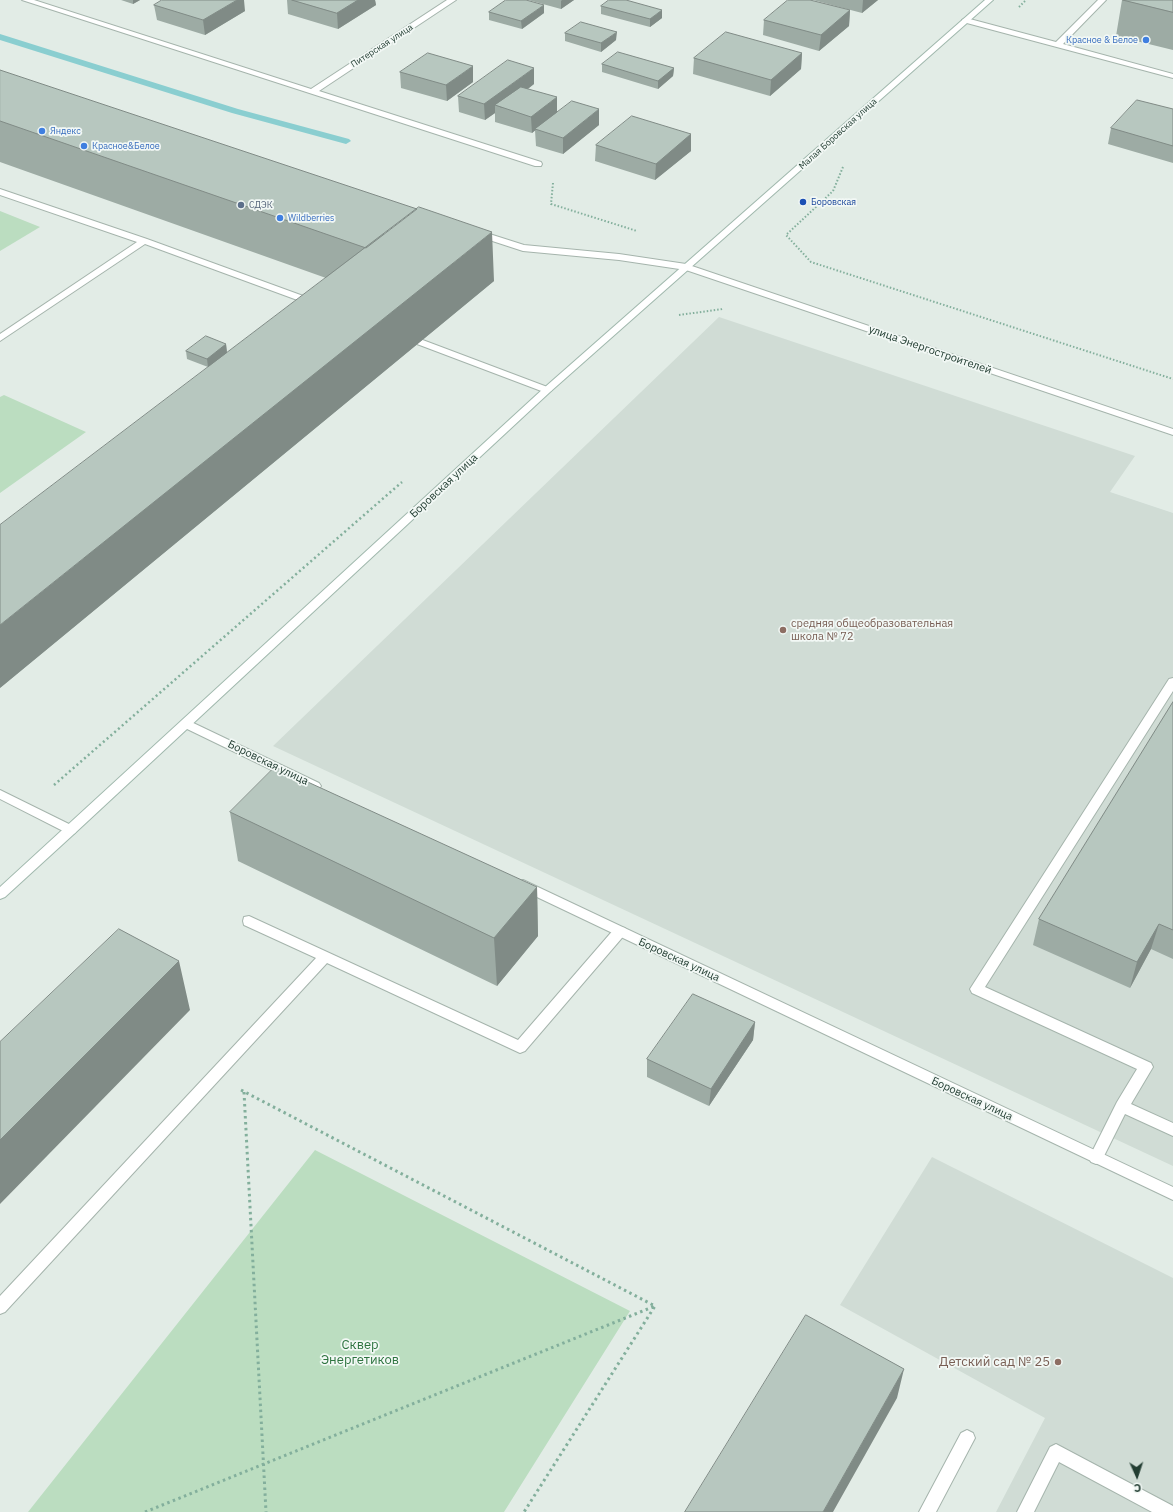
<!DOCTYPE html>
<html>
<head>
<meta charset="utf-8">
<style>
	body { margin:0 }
	#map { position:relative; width:1173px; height:1512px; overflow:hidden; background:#e2ece6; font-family:"IBM Plex Sans",sans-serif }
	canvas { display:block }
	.north { position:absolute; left:1117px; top:1456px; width:40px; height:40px; -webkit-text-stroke:3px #f2f8f5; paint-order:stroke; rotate:177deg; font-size:11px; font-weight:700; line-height:16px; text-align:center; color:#223d32 }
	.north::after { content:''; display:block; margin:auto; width:14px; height:18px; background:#223d32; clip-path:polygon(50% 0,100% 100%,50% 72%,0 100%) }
</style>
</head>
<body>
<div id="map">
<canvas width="1173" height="1512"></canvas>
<div class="north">С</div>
</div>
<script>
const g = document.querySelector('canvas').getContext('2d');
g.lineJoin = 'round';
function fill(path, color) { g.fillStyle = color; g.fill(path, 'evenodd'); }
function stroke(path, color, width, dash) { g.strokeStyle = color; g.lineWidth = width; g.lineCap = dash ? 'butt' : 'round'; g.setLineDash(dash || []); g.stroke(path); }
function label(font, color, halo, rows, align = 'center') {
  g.font = font + ' "IBM Plex Sans",sans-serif'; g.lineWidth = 3.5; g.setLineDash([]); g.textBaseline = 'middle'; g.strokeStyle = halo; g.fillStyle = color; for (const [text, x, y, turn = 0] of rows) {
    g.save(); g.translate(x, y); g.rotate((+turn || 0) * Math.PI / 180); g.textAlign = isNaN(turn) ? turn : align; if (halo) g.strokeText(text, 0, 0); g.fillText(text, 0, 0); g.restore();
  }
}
fill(new Path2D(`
	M719,317L1135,456L1110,492L1173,513V1166L273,746Z
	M932,1157L1173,1278V1512H996L1045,1418L840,1305Z`), '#d0dcd5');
fill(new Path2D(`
	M0,211L40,227L0,251Z
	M4,395L86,432L0,493V397Z
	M315,1150L630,1311L504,1512H28Z`), '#bbddc0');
fill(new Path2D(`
	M0,34L238,109L349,139L351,141L346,144L232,113L0,40Z`), '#8aced0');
const lane = new Path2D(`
	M1098,0H1106L1063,44L1173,74V78L963,22L962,20L966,18L1056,42Z
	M0,189L147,239L317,301L319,303L317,305H311L145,244L0,341V334L137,242L0,195Z
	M477,230L524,245L619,254L686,264L691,267L686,270L619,260L523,251L474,235L473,233Z
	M420,339L550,388L552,390L547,393L544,392L417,344L415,342Z
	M1173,678V691L985,987L1151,1063L1153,1067L1131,1104L1173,1123V1136L1125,1114L1101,1162L1096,1164L1091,1162L1089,1158L1117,1102L1137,1069L972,993L970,989L1169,679Z
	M0,790L75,827L77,830L75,833L71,835L67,833L0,799Z
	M249,916L518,1040L615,928L620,927L625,928L627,932L525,1051L520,1053L327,963L5,1312L0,1314V1296L316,958L244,925L243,921L244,917Z
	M967,1430L973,1433L975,1438L936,1512H919L961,1433Z
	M1056,1444L1173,1506V1512H1152L1059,1462L1034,1512H1017L1050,1447Z`);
const street = new Path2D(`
	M22,0H34L311,89L447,0H456L319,91L541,162L542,164L541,166H535Z
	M686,264L1173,429V435L683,269L681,267L683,265Z
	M187,720L319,783L321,786L319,789L315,790L311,789L183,727L181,724L183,721Z
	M523,880L1173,1187V1200L518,888L517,885L518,882Z`);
const secondary = new Path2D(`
	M985,0H993L550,392L75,833L5,897L0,899V887L544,388Z`);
stroke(lane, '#a5b4ac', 2);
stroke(street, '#a5b4ac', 2);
stroke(secondary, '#a0b8ad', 2);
stroke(new Path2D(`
	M1019,7L1026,0
	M843,167L833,191L786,235L811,262L1173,379
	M553,183L551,204L637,231
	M679,315L723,309`), '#83af9c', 2, [1.5, 2]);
stroke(new Path2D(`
	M54,785L402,482`), '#83af9c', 2.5, [2, 3]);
stroke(new Path2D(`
	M241,1090L655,1306L524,1512
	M244,1092L266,1512
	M145,1512L655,1306`), '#83af9c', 3, [2.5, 3.5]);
fill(lane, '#fff');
fill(street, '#fff');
fill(secondary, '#fff');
fill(new Path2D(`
	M121,0H140L133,4Z
	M287,0H375L376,5L338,29L288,14Z
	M528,0H574L561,9Z
	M813,0H878L862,13Z
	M1122,0H1173V50L1116,36Z
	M154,5L245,11L205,35L157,20Z
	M601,6L662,18L650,27L601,14Z
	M850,10L849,26L819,51L763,35L764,20Z
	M489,12L544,13L522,29L489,20Z
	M565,33L616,40L601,52L565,41Z
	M802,53L801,69L770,96L693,74L694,58Z
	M602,64L674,68L673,76L658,89L602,72Z
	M0,70L494,281L0,688L208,367L187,359L186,351L226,344L227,353L326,278L0,162Z
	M400,72L473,82L447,101L401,88Z
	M534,84L528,89L557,113L599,125L563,154L536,146L535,130L532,133L495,122V113L485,120L459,112L458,96Z
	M1173,109V163L1108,144L1111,128Z
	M691,134V151L655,180L595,161L596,145Z
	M1173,702V959L1151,949L1130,988L1033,945L1039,919Z
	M230,812L537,887L538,936L497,986L238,861Z
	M755,1022L753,1040L709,1106L647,1077V1059Z`), '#9daba4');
fill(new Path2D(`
	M133,0H140L133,4Z
	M237,0H244L245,11L205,35L203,20Z
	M358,0H375L376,5L338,29L337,13Z
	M562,0H574L561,9V1Z
	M863,0H878L862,13Z
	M544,5V13L522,29L521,21Z
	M662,10V18L650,27V19Z
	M850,10L849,26L819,51L821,35Z
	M617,32L616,40L601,52V43Z
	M802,53L801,69L770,96L771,80Z
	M473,66V82L447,101L446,85Z
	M534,68V84L502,108L495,105V113L485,120L484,104Z
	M674,68L673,76L658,89V81Z
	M557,97V113L532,133L531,117Z
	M599,109V125L563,154V138Z
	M691,134V151L655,180L656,164Z
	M492,232L494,281L0,688V625Z
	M226,344L227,353L208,367L207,359Z
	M537,887L538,936L497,986L494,938Z
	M1159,924L1151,949L1130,988L1137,962Z
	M179,961L190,1010L0,1204V1140Z
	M755,1022L753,1040L709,1106L711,1089Z
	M904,1369L897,1398L833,1512H823Z`), '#808b86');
const building = new Path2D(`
	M162,0H237L203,20L154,5Z
	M292,0H358L337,13Z
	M506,0H526L544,5L521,21L489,12Z
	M609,0H626L662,10L650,19L601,6Z
	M788,0H810L850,10L821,35L764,20Z
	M1123,0H1173V12Z
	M581,22L617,32L601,43L565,33Z
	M726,32L802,53L771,80L694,58Z
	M618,52L674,68L658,81L602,64Z
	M428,53L473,66L446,85L400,72Z
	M508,60L534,68L484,104L458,96Z
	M0,70L417,209L366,248L0,121Z
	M521,87L557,97L531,117L495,105Z
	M1137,100L1173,109V146L1111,128Z
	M572,101L599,109L563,138L535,129Z
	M632,116L691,134L656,164L596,145Z
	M419,207L492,232L0,625V525Z
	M206,336L226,344L207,359L186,351Z
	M1173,702V930L1159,924L1137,962L1039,919Z
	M275,767L537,887L494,938L230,812Z
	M119,929L179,961L0,1140V1042Z
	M693,994L755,1022L711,1089L647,1059Z
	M806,1315L904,1369L823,1512H685Z`);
fill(building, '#b7c7bf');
stroke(building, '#808b86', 1);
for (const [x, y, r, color] of [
	[1146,40,4,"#3f7fe0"],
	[42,131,4,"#3f7fe0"],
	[84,146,4,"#3f7fe0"],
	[803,202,4,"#1a4fb4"],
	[241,205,4,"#5c6f8a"],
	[280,218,4,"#3f7fe0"],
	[783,630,4,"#8d6e63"],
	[1058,1362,4,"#8d6e63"]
]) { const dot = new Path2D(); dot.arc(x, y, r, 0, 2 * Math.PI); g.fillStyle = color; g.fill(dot); stroke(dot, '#f2f8f5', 1.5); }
label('9px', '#366cbe', '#f2f8f5', [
	["Красное & Белое",1138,40,"right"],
	["Яндекс",50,131],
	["Красное&Белое",92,146],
	["Wildberries",288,218]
], 'left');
label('9px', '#223d32', '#f2f8f5', [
	["Питерская улица",382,46,-33],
	["Малая Боровская улица",838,134,-42]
]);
label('9px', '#164399', '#f2f8f5', [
	["Боровская",811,202]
], 'left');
label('9px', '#4e5e75', '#f2f8f5', [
	["СДЭК",249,205]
], 'left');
label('11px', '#223d32', '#f2f8f5', [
	["улица Энергостроителей",930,350,19],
	["Боровская улица",444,486,-43],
	["Боровская улица",268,763,26],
	["Боровская улица",679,960,25],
	["Боровская улица",972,1099,25]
]);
label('11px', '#785e54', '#f2f8f5', [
	["средняя общеобразовательная",791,624],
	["школа № 72",791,637]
], 'left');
label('13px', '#2d733f', '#f2f8f5', [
	["Сквер",360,1345],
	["Энергетиков",360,1360]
]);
label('13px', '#785e54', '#f2f8f5', [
	["Детский сад № 25",1050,1362]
], 'right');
</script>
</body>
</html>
